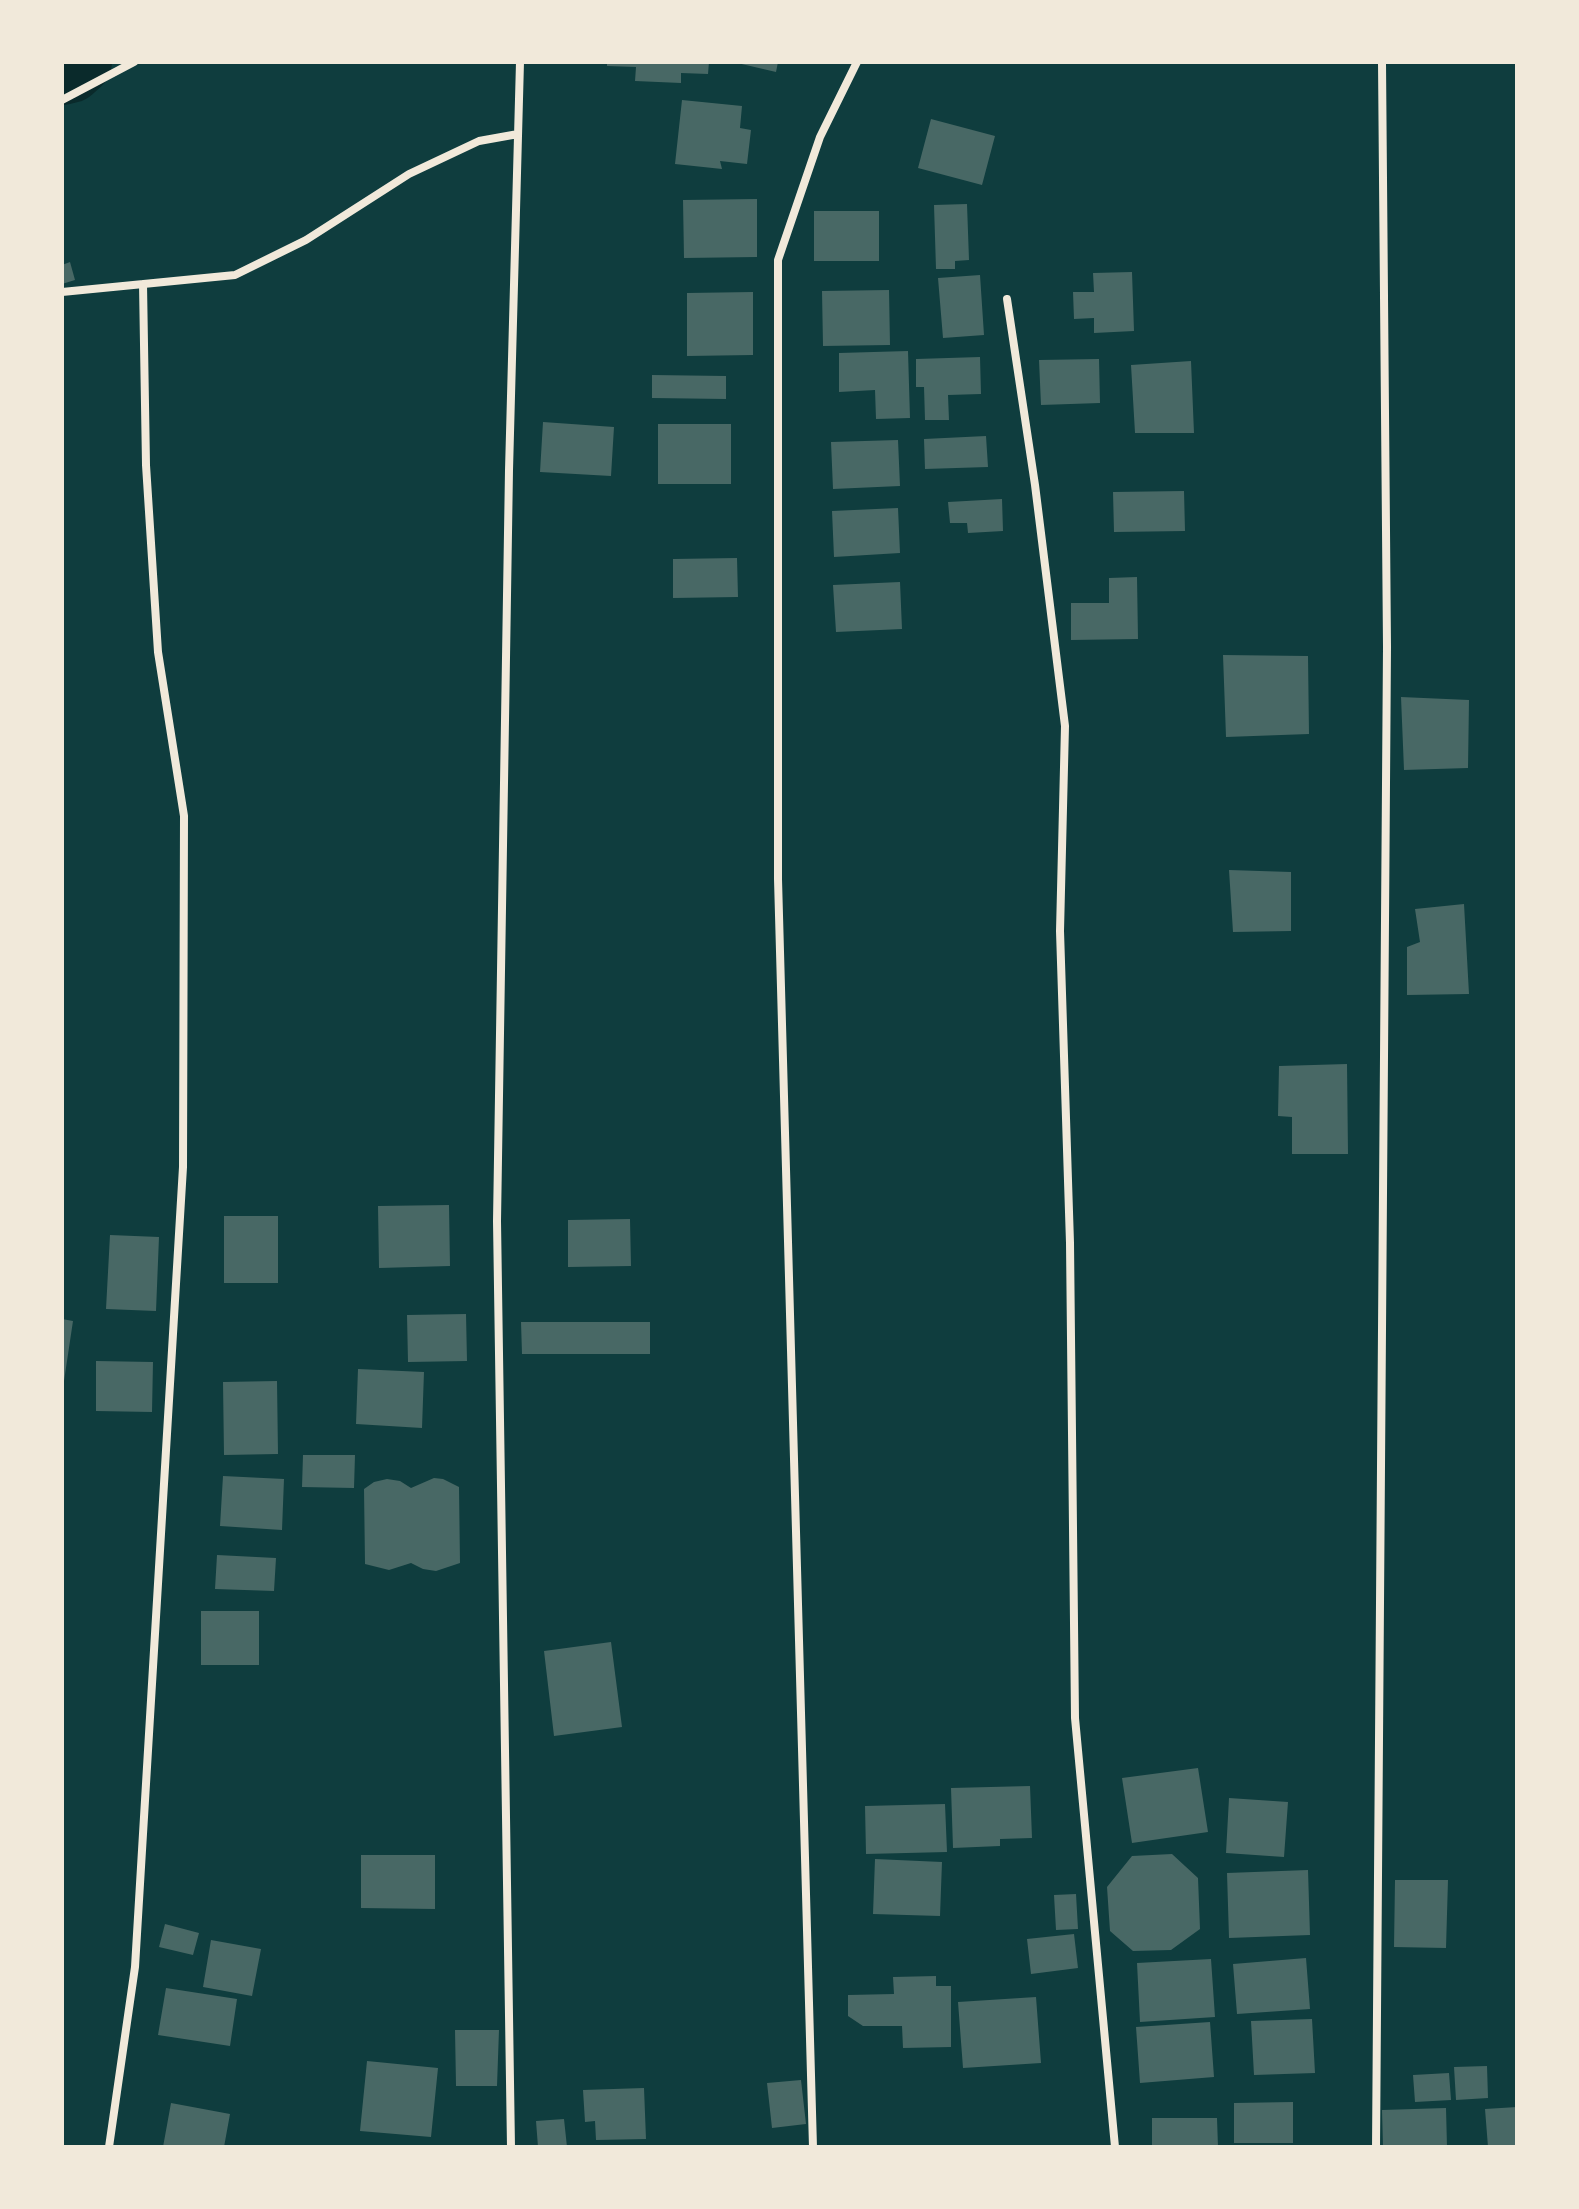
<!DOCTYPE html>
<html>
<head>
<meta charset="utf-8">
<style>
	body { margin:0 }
	#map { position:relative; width:1579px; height:2209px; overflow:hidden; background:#0f3d3e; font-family:Inter,sans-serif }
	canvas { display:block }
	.frame { position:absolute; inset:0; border:64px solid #f1e9da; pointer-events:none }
</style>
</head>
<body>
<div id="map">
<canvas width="1579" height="2209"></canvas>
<div class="frame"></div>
</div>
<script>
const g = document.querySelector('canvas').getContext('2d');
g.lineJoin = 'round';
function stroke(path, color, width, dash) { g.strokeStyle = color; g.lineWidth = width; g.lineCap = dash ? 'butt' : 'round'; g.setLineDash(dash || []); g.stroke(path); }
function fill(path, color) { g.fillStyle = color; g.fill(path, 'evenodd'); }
stroke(new Path2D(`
	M62,72L70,70L79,62`), '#0a2a2b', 66);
fill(new Path2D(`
	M607,62H709L708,74L681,73V83L635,81L636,67L607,66Z
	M733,62H778L776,72Z
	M682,100L742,106L740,128L751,130L747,164L720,161L722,169L675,164Z
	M931,119L995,136L982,185L918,168Z
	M757,199V257L684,258L683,200Z
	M967,204L969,260L955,261V269H936L934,205Z
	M814,211H879V261H814Z
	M70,262L75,280L62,284V265Z
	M1132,272L1134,331L1094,333V318L1074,319L1073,292H1094L1093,273Z
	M980,275L984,335L943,338L938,278Z
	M889,290L890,345L823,346L822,291Z
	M753,292V355L687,356V293Z
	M908,351L910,418L876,419L875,390L839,392V353Z
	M980,357L981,394L948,395L949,420H925L924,387H916V359Z
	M1099,359L1100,403L1041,405L1039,360Z
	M1191,361L1194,433H1135L1131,365Z
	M652,375L726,376V399L652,398Z
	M543,422L614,427L611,476L540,472Z
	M658,424H731V484H658Z
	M986,436L988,467L925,469L924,439Z
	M898,440L900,486L833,489L831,442Z
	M1184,491L1185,531L1114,532L1113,492Z
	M1002,499L1003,531L968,533L967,523H950L948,502Z
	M898,508L900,553L834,557L832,511Z
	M737,558L738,597L673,598V559Z
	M1137,577L1138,639L1071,640V603H1109V578Z
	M900,582L902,629L836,632L833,585Z
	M1223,655L1308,656L1309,734L1226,737Z
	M1401,697L1469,700L1468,768L1404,770Z
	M1229,870L1291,872V931L1233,932Z
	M1464,904L1469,994L1407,995V947L1420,942L1415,909Z
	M1347,1064L1348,1154H1292V1117L1278,1116L1279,1066Z
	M449,1205L450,1266L379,1268L378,1206Z
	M224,1216H278V1283H224Z
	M630,1219L631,1266L568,1267V1220Z
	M110,1235L159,1237L156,1311L106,1309Z
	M466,1314L467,1361L408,1362L407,1315Z
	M62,1319L73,1321L64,1381H62Z
	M521,1322H650V1354H522Z
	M96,1361L153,1362L152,1412L96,1411Z
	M358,1369L424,1372L422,1428L356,1424Z
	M277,1381L278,1454L224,1455L223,1382Z
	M303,1455H355L354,1488L302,1487Z
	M223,1476L284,1479L282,1530L220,1526Z
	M434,1478L443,1479L459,1487L460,1563L436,1571L423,1569L411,1563L389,1570L365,1564L364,1489L374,1482L387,1479L400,1481L411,1488Z
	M217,1555L276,1558L274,1591L215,1589Z
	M201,1611H259V1665H201Z
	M611,1642L622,1727L554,1736L544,1651Z
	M1198,1768L1208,1832L1132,1843L1122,1778Z
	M1030,1786L1032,1838L1000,1839V1846L953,1848L951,1788Z
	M1229,1798L1288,1802L1284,1857L1226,1853Z
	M945,1804L947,1852L866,1854L865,1806Z
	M1172,1854L1198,1878L1200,1929L1171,1950L1133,1951L1110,1931L1107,1887L1132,1856Z
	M361,1855H435V1909L361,1908Z
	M875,1859L942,1862L940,1916L873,1914Z
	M1308,1870L1310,1935L1229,1938L1227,1873Z
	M1395,1880H1448L1446,1948L1394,1947Z
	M1076,1894L1078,1929L1056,1930L1054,1895Z
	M165,1924L199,1933L193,1955L159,1947Z
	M1074,1934L1078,1968L1031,1974L1027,1939Z
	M211,1940L261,1949L252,1996L203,1987Z
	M1306,1958L1310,2009L1237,2014L1233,1964Z
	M1211,1959L1215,2017L1140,2022L1137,1963Z
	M936,1976V1986H951V2047L903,2048L902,2026H863L848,2016V1995L894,1994L893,1977Z
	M166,1988L237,1999L230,2046L158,2035Z
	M1036,1997L1041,2063L963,2068L958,2002Z
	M1312,2019L1315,2073L1254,2075L1251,2021Z
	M1210,2022L1214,2077L1140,2083L1136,2027Z
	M455,2030H499L497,2086H456Z
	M367,2061L438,2068L431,2137L360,2131Z
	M1487,2066L1488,2098L1456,2100L1454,2067Z
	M1449,2073L1451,2100L1415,2102L1413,2075Z
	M801,2080L806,2124L772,2128L767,2083Z
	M644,2088L646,2139L596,2140L595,2121L585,2122L583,2090Z
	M1293,2102V2143H1234V2103Z
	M171,2103L230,2114L224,2147H163Z
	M1517,2107V2147H1488L1485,2109Z
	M1446,2108L1447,2147H1383L1382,2110Z
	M1152,2118H1217L1218,2147H1152Z
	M564,2119L567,2147H538L536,2121Z`), '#486865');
stroke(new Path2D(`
	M62,100L134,62
	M62,292L235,275L306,240L409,174L479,141L518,134
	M1007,299L1035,485L1065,726L1060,931L1070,1243L1075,1718L1115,2147
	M109,2147L135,1967L183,1167L184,816L158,652L146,465L143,284
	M511,2147L497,1221L509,470L520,62
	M813,2147L778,879V260L820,137L857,62
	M1376,2147L1387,647L1382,62`), '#f1e9da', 8);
</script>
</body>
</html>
